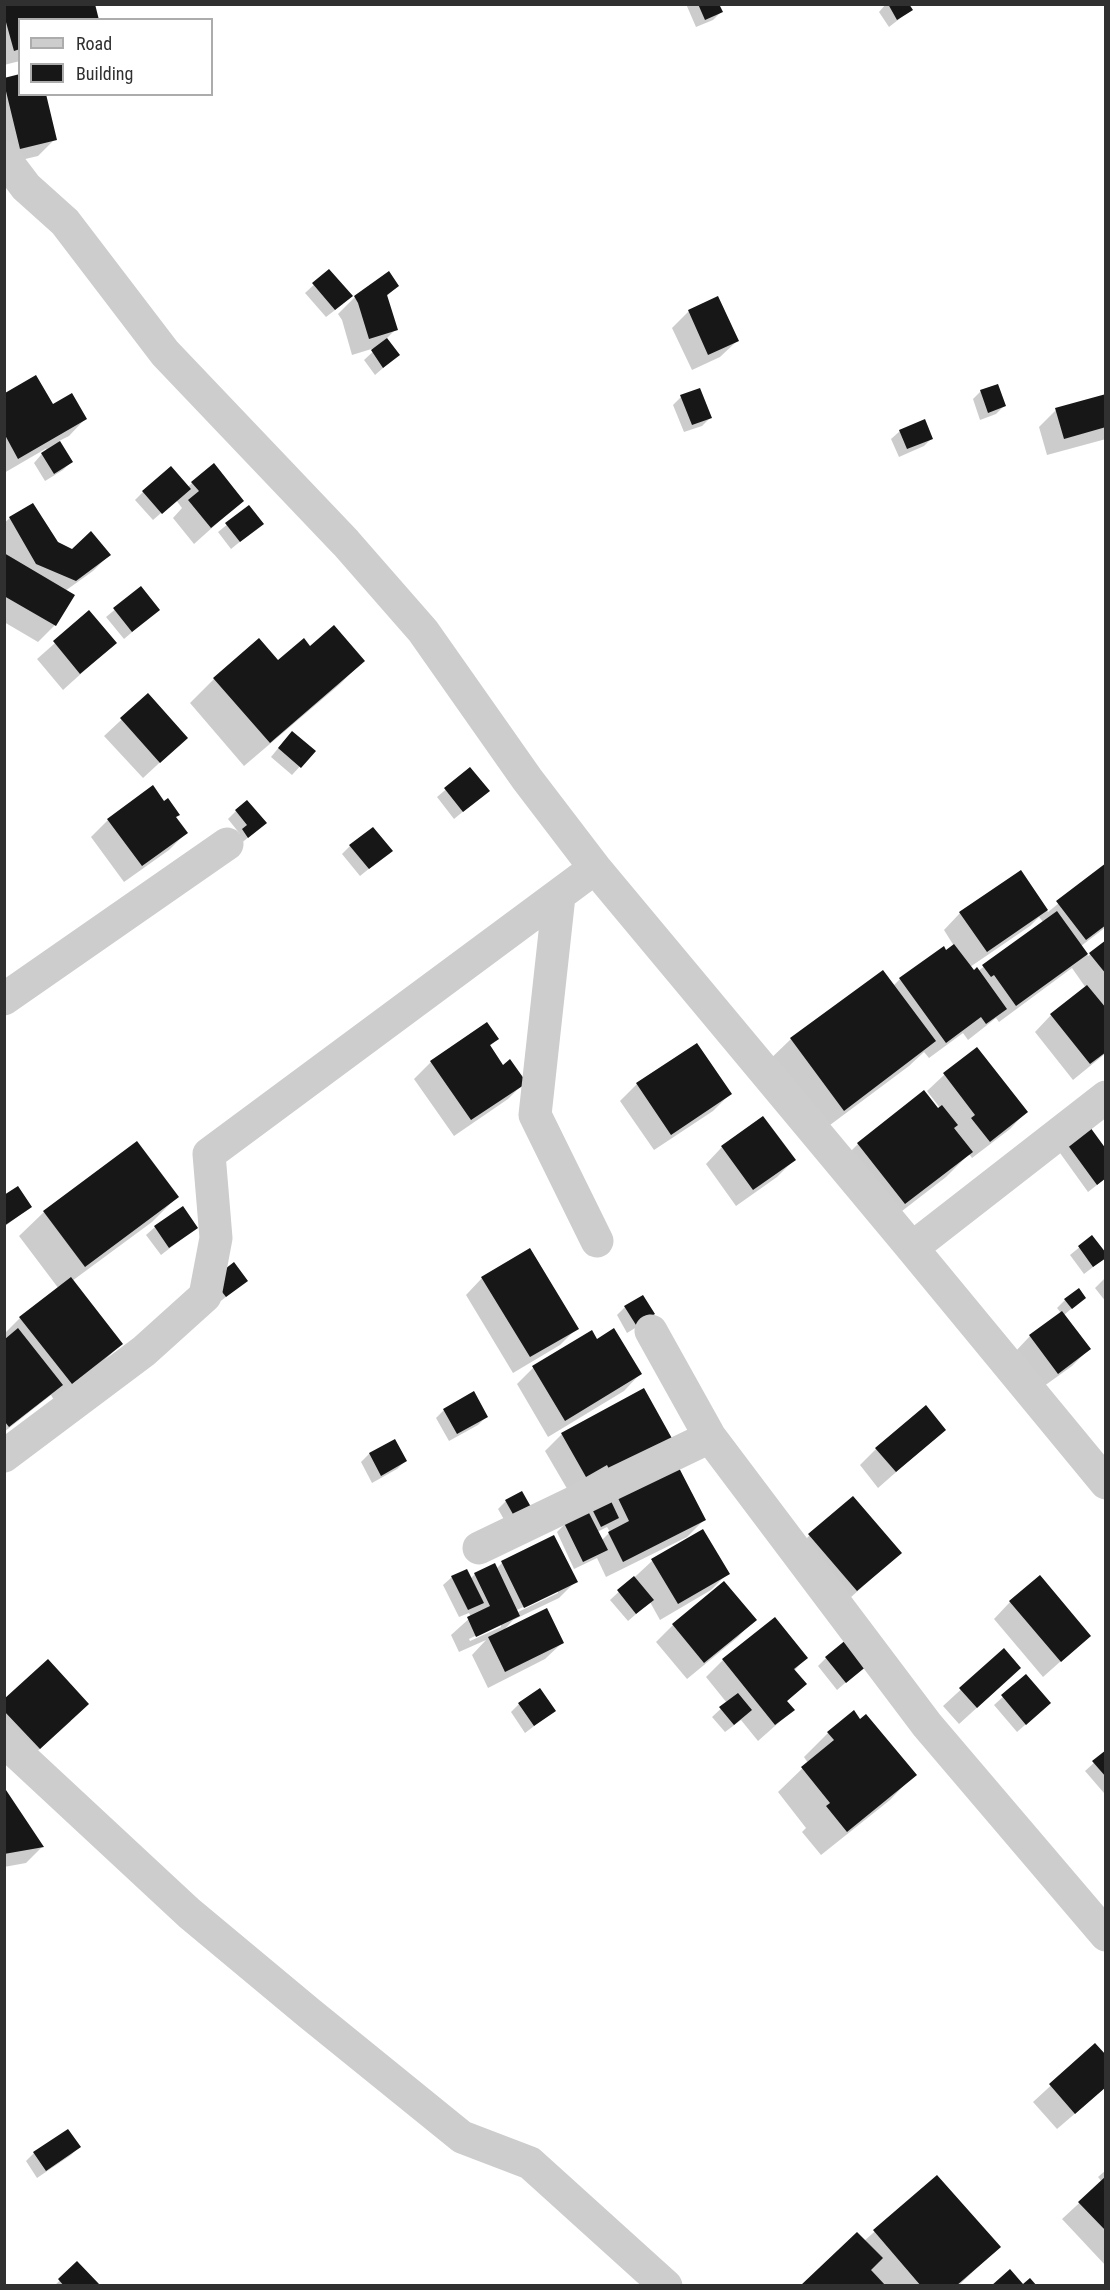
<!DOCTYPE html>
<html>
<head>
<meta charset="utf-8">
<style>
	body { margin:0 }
	#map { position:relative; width:1110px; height:2290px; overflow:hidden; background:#fff; font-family:"Roboto Condensed",sans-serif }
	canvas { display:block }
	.frame { position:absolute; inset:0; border:6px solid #303030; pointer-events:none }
	.legend { position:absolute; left:18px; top:18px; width:195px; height:78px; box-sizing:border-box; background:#fff; border:2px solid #acacac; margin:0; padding:8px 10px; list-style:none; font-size:18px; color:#303030 }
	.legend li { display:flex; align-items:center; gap:12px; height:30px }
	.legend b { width:30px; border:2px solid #acacac }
</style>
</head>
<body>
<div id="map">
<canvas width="1110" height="2290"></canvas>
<div class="frame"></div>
<ul class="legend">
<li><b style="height:8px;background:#cdcdcd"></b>Road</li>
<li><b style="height:16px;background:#171717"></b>Building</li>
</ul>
</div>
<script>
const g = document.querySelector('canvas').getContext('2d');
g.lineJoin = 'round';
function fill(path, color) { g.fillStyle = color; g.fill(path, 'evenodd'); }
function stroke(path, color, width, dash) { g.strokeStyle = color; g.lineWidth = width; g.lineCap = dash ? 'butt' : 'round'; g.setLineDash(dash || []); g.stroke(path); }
fill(new Path2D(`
	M4,4L20,20V61L4,65Z
	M686,4H717L721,12L713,20L696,27Z
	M886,4H907L911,10L889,27L879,12Z
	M4,79L20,94L55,139L38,156L4,164Z
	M329,271L343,304L326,317L305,293Z
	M397,286L386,297L396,329L386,339L398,355L375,375L364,360L378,347L352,355L342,320L338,314L355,297Z
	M689,311L737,341L720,357L692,370L672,328Z
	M36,377L52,406L85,419L69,436L59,441L71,462L63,470L45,481L34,463L47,448L4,473V395Z
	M981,391L1004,406L996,414L980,420L973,399Z
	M1106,396V439L1047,455L1039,427L1056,410Z
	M681,397L710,418L702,426L684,432L673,405Z
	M900,431L932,438L924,446L899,457L891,439Z
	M192,483L242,501L194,544L173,518L182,508L176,500L153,520L135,500L143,492L188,487Z
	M249,507L262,524L231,549L218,532Z
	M10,518L72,550L109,555L93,571L65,591L55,625L38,642L4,622V523Z
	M141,588L158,610L124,639L106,617Z
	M89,613L115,643L63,690L37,659Z
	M310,648L363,661L339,685L244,766L190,703L214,679L278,662Z
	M148,695L169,754L143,778L104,736Z
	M284,741L314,751L292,775L271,757Z
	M470,769L488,791L454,819L437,797Z
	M236,811L256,831L239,845L235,839L240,834L228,819Z
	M175,818L186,833L169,850L124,882L91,837L108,820Z
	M350,846L391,851L360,876L342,854Z
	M1106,865V927L1081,946L1088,956L1106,942V1053L1073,1080L1035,1032L1051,1015L1086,988L1072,968L999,1022L996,1018L968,1040L963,1033L929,1058L924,1052L909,1066L818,1134L766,1063L791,1039L893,986L900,979L946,952L954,946L944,930L960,913L1021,872L1048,912ZM1039,917L1044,923L978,971L973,972L970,967L1030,926Z
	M497,1039L489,1047L503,1067L525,1082L508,1099L454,1136L414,1079L431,1062Z
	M976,1049L1026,1112L1010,1129L972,1158L969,1154L946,1177L880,1228L833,1169L858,1144L924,1092L938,1110L940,1108L927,1091L944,1075Z
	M637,1084L730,1094L713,1111L654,1150L620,1101Z
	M136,1143L177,1197L152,1222L72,1281L121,1344L104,1361L54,1400L51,1395L4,1432V1340L7,1339L4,1334L20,1318L59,1289L19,1236L44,1212Z
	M1068,1145L1106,1178L1088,1192L1060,1153Z
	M722,1147L794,1160L777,1177L736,1206L706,1164Z
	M4,1197L30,1207L4,1227Z
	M155,1227L196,1228L161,1255L146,1235Z
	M1092,1237L1106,1257L1084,1274L1070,1255Z
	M1106,1277V1302L1095,1288Z
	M482,1278L577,1328L560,1345L513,1373L466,1295Z
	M246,1281L217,1304L205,1288Z
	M1084,1298L1064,1315L1089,1349L1072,1366L1040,1389L1014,1353L1030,1336L1061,1313L1057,1308L1065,1300Z
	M625,1307L645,1322L627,1333L617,1315Z
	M597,1341L640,1374L624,1391L548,1437L517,1384L533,1368Z
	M444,1410L486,1417L478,1425L449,1441L436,1418Z
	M944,1430L878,1488L860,1465L876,1449Z
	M562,1434L672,1441L569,1492L545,1451Z
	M394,1441L405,1461L397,1469L372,1483L361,1462L369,1454Z
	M616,1495L704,1520L687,1537L606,1577L597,1558L574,1569L557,1532L565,1524ZM607,1527L610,1532L601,1541L597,1532Z
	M506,1501L521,1515L506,1523L498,1509Z
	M703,1531L728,1573L711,1590L660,1620L650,1602L628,1621L610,1600L652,1561Z
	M810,1535L900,1553L840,1607L793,1552Z
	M553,1537L576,1581L559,1598L513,1620L504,1630L562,1643L545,1659L488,1688L472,1655L486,1640L459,1652L451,1635L471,1617L469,1613L459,1617L443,1585L452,1577L466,1571L470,1579L475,1574L496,1569L502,1563ZM558,1590V1593L518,1612L517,1610ZM501,1623V1627L470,1641L469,1639Z
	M724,1584L754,1620L738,1637L687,1679L656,1642L673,1625Z
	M1010,1602L1089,1636L1043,1677L994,1619Z
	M1004,1650L1003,1684L959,1724L943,1706Z
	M806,1658L794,1671L805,1684L786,1702L793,1710L758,1741L741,1720L725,1732L712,1717L727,1703L706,1677L723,1660Z
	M826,1658L866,1665L837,1690L818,1666Z
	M1026,1676L1041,1711L1017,1732L994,1705Z
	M4,1701L71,1721L22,1765L4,1746Z
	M519,1704L554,1711L525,1733L511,1712Z
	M828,1733L914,1775L890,1800L821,1855L802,1832L806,1828L778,1792L808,1763L804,1757Z
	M1106,1752V1792L1104,1793L1085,1771Z
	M4,1790L42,1847L26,1863L4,1867Z
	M1095,2045L1106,2087L1057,2129L1033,2102Z
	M68,2131L79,2147L71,2155L37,2178L26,2161L34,2153Z
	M1106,2170V2266L1062,2219L1102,2182L1098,2177Z
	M937,2177L999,2247L958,2286H802L864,2241Z
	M77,2264L95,2286H54Z`), '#0003');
fill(new Path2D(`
	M4,4H95L99,20H20V49L14,51L4,15Z
	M698,4H719L723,12L705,20Z
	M888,4H909L913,10L897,20Z
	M20,74V94H46L57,140L20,149L4,83V78Z
	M329,269L353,296L335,310L312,283Z
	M389,271L399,286L387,295L398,330L369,339L358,303L354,296Z
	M718,296L739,341L708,355L688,310Z
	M387,338L400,355L383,368L371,350Z
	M36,375L53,404L72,393L87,419L18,459L5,435V393Z
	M998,384L1006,406L988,413L980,390Z
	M700,388L712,418L692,425L680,395Z
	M1106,394V427L1064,439L1055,408Z
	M925,419L933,439L907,449L899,430Z
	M60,441L73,462L54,474L41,453Z
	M214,463L244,501L211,528L188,500L199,491L191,482Z
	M171,466L191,489L162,514L142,491Z
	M33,503L58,542L72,549L91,531L111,555L76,581L36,564L9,517Z
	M249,505L264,524L240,542L225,523Z
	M4,553L75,595L56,626L4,596Z
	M141,586L160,610L132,632L113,608Z
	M89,610L117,643L80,674L53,641Z
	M334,625L365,661L270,743L213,678L259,638L278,660L304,638L310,646Z
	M148,693L188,738L160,763L120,718Z
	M292,731L316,751L301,768L278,748Z
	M470,767L490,791L463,812L444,788Z
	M153,785L164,801L168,798L180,815L176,817L188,833L142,866L107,819Z
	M247,800L267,823L248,838L242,829L247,825L235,810Z
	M373,827L393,851L369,869L349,845Z
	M1106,863V925L1086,940L1056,901Z
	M1021,870L1048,910L987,952L959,912Z
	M1057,911L1088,954L1016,1006L994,975L991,977L982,965Z
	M1106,940V974L1089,953Z
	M954,944L974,970L977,967L1007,1009L986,1024L981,1017L946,1043L899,978L944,946L946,950Z
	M883,970L936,1041L844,1111L790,1038Z
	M1087,985L1106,1008V1052L1090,1064L1050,1014Z
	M487,1022L499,1039L490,1045L503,1065L510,1059L527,1083L471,1120L430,1061Z
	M697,1043L732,1094L671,1135L636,1083Z
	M977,1047L1028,1112L990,1142L971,1118L975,1115L943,1073Z
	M924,1090L938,1108L942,1105L958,1125L954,1128L973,1152L905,1204L857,1143Z
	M763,1116L796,1160L753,1190L721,1146Z
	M1090,1127L1106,1149V1178L1097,1185L1067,1144Z
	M137,1141L179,1197L85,1267L43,1211Z
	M18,1186L32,1207L4,1226V1195Z
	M183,1206L198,1228L169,1248L154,1226Z
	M1092,1235L1106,1253V1258L1093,1267L1078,1246Z
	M530,1248L579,1329L530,1357L481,1277Z
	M234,1262L248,1281L226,1297L212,1279Z
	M71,1277L123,1344L72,1384L19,1317Z
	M1079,1288L1086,1298L1072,1309L1064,1299Z
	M643,1295L655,1314L636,1325L624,1306Z
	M1062,1311L1091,1349L1058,1374L1029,1335Z
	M18,1328L63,1385L9,1427L5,1422V1339Z
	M614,1328L642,1374L565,1421L532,1366L592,1330L597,1339Z
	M644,1388L674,1442L612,1475L607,1465L586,1477L561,1433Z
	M474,1391L488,1417L457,1434L443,1409Z
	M926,1405L946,1430L896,1472L875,1448Z
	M395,1439L407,1461L381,1476L369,1453Z
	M677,1464L706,1520L623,1562L608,1532L629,1521L616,1494Z
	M522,1491L531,1507L514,1516L505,1500Z
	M853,1496L902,1553L857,1591L808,1534Z
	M610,1499L619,1518L601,1527L592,1509Z
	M588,1511L608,1550L583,1562L564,1523Z
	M703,1529L730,1574L678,1604L651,1559Z
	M554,1535L578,1582L524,1608L501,1561Z
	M495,1563L520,1616L476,1637L467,1617L490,1606L474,1573Z
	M467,1569L484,1603L468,1610L451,1576Z
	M1040,1575L1091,1636L1061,1662L1009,1601Z
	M634,1576L654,1600L636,1614L617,1590Z
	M724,1581L757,1620L704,1663L672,1624Z
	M547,1608L564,1643L505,1672L488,1637Z
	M775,1617L808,1658L794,1669L807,1684L787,1701L795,1710L775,1725L722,1659Z
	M847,1639L868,1665L846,1683L825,1657Z
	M1004,1648L1021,1668L977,1708L959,1688Z
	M48,1659L89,1704L40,1749L4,1711V1699Z
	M1026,1674L1051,1703L1026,1725L1001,1695Z
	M540,1688L556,1711L534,1726L518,1703Z
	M738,1693L752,1710L734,1725L719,1707Z
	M854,1710L860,1719L866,1714L917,1775L847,1832L826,1806L830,1803L801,1767L834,1740L827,1732Z
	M1106,1750V1777L1092,1761Z
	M4,1787L44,1847L4,1854Z
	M1095,2043L1106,2055V2087L1075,2114L1049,2084Z
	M68,2129L81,2147L46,2171L33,2152Z
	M937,2175L1001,2247L956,2286H921L873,2230Z
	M1106,2176V2231L1078,2202Z
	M857,2232L883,2258L871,2270L886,2286H800Z
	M77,2261L99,2284L97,2286H64L58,2279Z
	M1010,2269L1023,2284L1030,2278L1037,2286H991Z`), '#171717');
stroke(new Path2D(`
	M4,158L26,187L65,222L165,353L346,543L423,631L527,779L595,868L912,1248L1106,1483
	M559,896L535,1115L597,1241
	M4,999L227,844
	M912,1248L1106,1097
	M651,1331L710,1437L927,1725L1106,1935
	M4,1456L144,1351L205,1296L216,1238L209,1154L595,868
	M479,1548L710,1437
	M4,1741L189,1913L309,2013L462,2137L530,2163L666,2286`), '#cdcdcd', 33);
</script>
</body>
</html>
